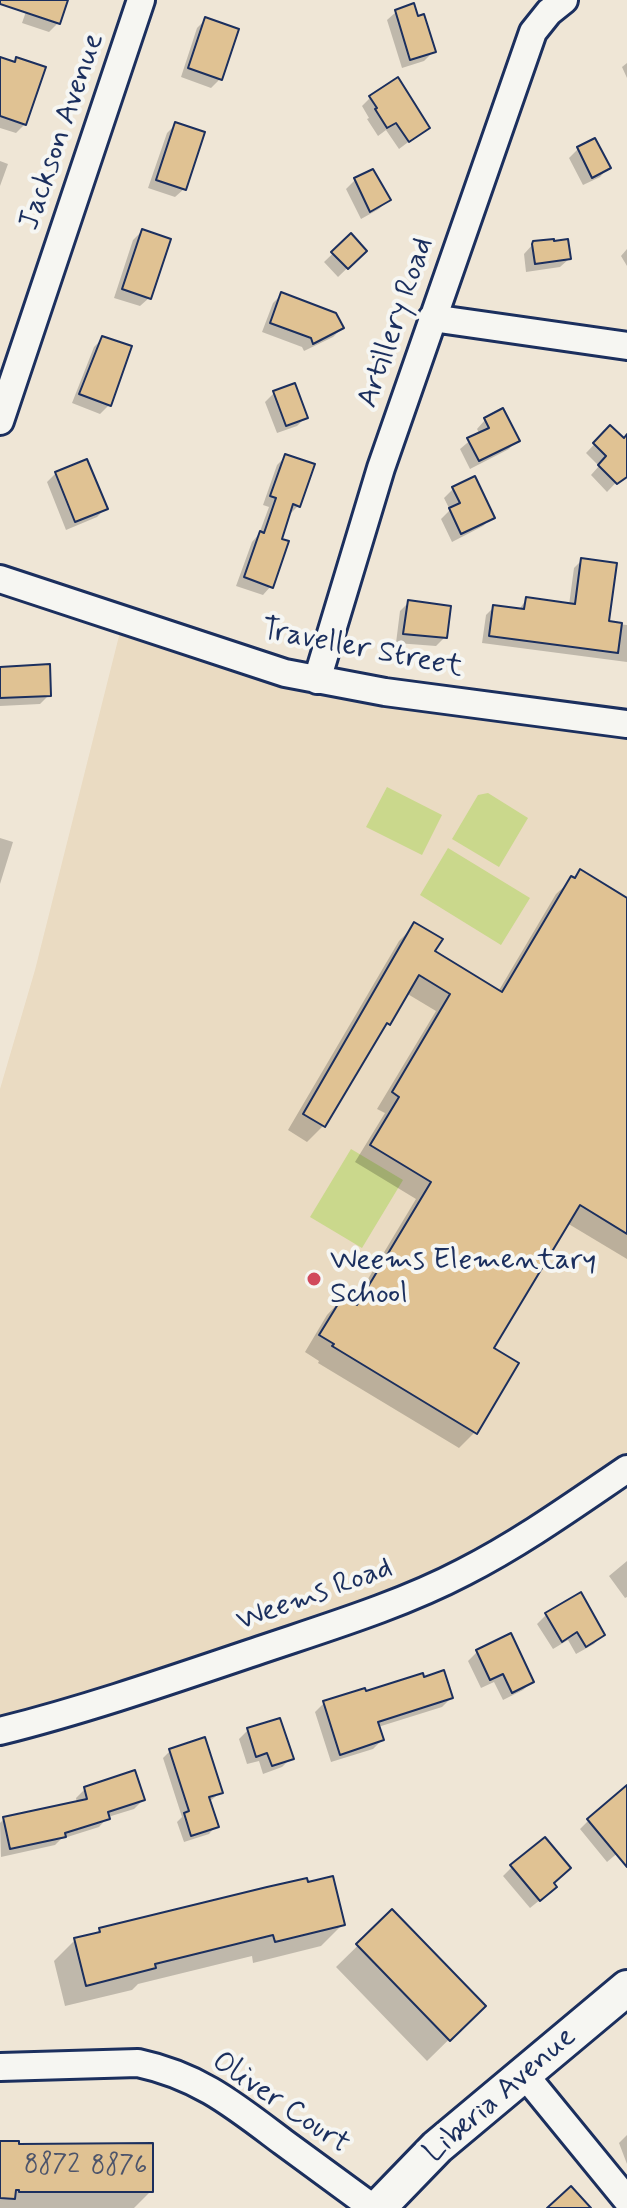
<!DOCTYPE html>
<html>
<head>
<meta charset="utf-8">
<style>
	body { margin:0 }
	canvas { display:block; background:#efe6d6 }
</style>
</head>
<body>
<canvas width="627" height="2208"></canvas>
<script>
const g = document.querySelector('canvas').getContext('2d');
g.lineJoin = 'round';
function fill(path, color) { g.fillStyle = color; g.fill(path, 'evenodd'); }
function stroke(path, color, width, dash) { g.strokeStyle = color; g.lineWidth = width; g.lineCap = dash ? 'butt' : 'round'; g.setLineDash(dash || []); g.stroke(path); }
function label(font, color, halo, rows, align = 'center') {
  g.font = font + ' Mynerve,sans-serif'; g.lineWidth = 8; g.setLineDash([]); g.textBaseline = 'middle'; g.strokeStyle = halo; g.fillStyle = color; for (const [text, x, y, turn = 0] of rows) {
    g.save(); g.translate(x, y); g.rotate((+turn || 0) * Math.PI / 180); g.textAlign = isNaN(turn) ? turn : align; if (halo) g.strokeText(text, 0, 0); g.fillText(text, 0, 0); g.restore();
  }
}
fill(new Path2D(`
	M123,620L285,673L627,724V1469L465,1572L0,1731V1089L35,970Z`), '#eadbc2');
fill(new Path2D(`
	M387,787L442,815L422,855L366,827Z
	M488,793L528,818L499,867L452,839L478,795Z
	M448,848L530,898L501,945L420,895Z
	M351,1149L403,1180L362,1248L310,1217Z`), '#cad88c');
fill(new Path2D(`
	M30,0H65L58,23L49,32L22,23Z
	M396,12L433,52L424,61L402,68L387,20Z
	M205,20L220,79L211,88L181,77L197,28Z
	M0,59L13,63L17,59L25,124L16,133L0,128Z
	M627,63V78L622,67Z
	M370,98L427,128L399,149L386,130L378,136L367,119L369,118L362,106Z
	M176,124L184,189L175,197L148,188L167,133Z
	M578,149L608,168L600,177L583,185L569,158Z
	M0,161L8,164L0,186Z
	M355,180L388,200L379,209L361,219L346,189Z
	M142,231L149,298L140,306L114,298L133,240Z
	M351,236L365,251L338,277L324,262Z
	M534,243H553L569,259L560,267L526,272L524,254Z
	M627,249V266L621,256Z
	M282,294L342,328L333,337L304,351L302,347L262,332L273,303Z
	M103,338L109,405L100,414L72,403L94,347Z
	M274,393L306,417L297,426L277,433L265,402Z
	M485,420L517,440L509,449L470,469L460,449L479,433L477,429Z
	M610,428L627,444V471L607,492L591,475L599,466L586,453Z
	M286,456L298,506L290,514L279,540L271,586L263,595L236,586L252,542L259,534L269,507L263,505L277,465Z
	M56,473L105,509L97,517L66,530L47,482Z
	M474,478L492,518L483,526L452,542L441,519L450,510L444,498L453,489Z
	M582,560L607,623L627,625V662L482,643L486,615L494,607L518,611L526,600L569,605L574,568Z
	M409,602L445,637L436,646L396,643L400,611Z
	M0,669L49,695L40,704L0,706Z
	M0,838L13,842L0,884Z
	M580,872L627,900V1259L567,1223L492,1349L475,1432L459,1448L318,1363L319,1361L305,1352L327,1315L343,1298L353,1304L416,1199L355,1162L385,1113L377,1109L436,1011L406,993L388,1023L379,1033L323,1126L307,1142L288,1130L399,941L415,925L432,952L498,992L556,894Z
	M627,1561V1597L625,1598L609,1576Z
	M546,1615L602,1635L594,1644L576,1654L568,1640L553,1649L537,1624Z
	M510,1636L532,1682L523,1690L503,1700L494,1682L481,1688L468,1661L477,1652Z
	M365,1693L451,1698L442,1707L378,1727L382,1740L373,1749L331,1762L315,1712L324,1703Z
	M248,1730L291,1758L282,1767L263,1774L259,1761L247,1764L239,1739Z
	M170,1751L221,1792L209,1802L216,1826L209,1834L184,1842L177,1822L182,1817L163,1758Z
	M85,1789L143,1800L134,1809L108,1817L99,1827L61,1839L55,1845L1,1857L0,1823L4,1819L77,1803L76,1798Z
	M627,1799V1845L607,1862L580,1829L589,1820Z
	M512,1867L552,1884L546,1895L530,1908L503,1876Z
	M392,1912L483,2006L427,2061L336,1967Z
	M343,1924L321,1946L253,1963L252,1956L138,1984L132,1990L65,2006L54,1961L75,1940L95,1935L100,1930Z
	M627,2135V2164L619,2143Z
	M0,2143L17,2146L151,2191L134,2208H0Z`), '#0003');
const building = new Path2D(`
	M0,0H68L60,24L0,4Z
	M414,3L418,16L424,14L436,52L410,60L395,10Z
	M205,17L239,29L222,80L188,68Z
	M0,57L15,62L16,57L46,67L26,125L0,116Z
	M398,77L430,128L409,142L396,123L387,128L375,109L377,108L369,96Z
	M175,122L205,132L186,190L156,180Z
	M595,138L611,168L592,178L577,147Z
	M373,169L391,200L370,212L354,178Z
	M142,229L171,239L151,299L122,289Z
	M351,233L367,251L348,269L331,252Z
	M554,239V241L568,239L571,259L535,264L532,244L533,241Z
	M281,292L336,313L344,328L313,344L311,338L270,323Z
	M102,336L132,346L111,406L79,394Z
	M295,383L308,418L286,426L273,391Z
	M503,408L520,441L479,461L467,438L489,428L484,418Z
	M610,425L624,438L627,434V477L617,484L598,465L606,456L593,443Z
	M285,454L315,464L300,507L293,504L282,539L289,541L273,588L244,577L260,531L264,533L276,498L270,496Z
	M87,459L108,509L75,522L55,472Z
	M475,476L495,518L461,534L449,508L460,503L452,487Z
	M581,558L617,563L609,621L622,623L618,653L489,636L493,605L524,609L526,597L575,604Z
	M408,600L451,606L447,638L403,634Z
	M50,664L51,696L0,698V667Z
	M580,869L627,898V1234L580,1205L494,1348L519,1363L477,1434L332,1346L334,1344L319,1335L343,1296L357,1305L431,1182L370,1145L399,1097L392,1092L450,994L419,975L390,1025L387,1023L325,1127L303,1114L414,922L443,939L435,951L502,992L571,876L575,878Z
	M581,1592L605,1635L586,1647L577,1632L562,1642L545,1613Z
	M511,1633L534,1682L512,1693L503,1674L490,1680L476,1650Z
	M444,1670L453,1698L378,1722L384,1740L340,1755L323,1701L365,1688L366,1691L423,1673L424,1677Z
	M280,1718L294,1759L272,1766L267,1753L256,1757L247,1728Z
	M205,1737L223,1793L209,1797L219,1827L191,1836L184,1813L189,1811L169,1749Z
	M135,1770L145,1800L108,1812L110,1819L65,1833L66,1837L10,1849L3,1817L87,1799L84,1787Z
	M627,1785V1867L587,1819Z
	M545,1837L571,1868L554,1883L557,1887L540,1901L510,1865Z
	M333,1876L345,1925L275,1942L273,1935L155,1964L156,1968L86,1986L74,1938L100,1932L99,1928L267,1887L307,1878L308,1882Z
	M392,1909L486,2006L450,2041L356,1944Z
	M0,2141H19V2144L153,2143V2192H19V2190H16L15,2199L0,2198Z
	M571,2186L591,2208H547Z`);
fill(building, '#e0c293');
stroke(building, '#1b2f5e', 2);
const minor = new Path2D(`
	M432,318L627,346
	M0,421L141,0
	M0,579L285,673L385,692L627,724
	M317,680L381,468L533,32L549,12L564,0
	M0,1731C88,1709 174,1679 260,1650C328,1627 401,1605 464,1572C521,1543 574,1505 627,1469
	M0,2067L138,2063C199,2076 234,2105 283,2142C313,2164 343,2186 373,2208
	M524,2074L627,2200`);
const major = new Path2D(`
	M378,2208L437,2147L627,1988`);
stroke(minor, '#1b2f5e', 32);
stroke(major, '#1b2f5e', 40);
stroke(minor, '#f6f6f2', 26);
stroke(major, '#f6f6f2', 34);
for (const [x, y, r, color] of [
	[314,1279,8,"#d1495b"]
]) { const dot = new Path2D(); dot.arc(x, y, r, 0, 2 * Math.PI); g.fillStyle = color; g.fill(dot); stroke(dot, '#f6f6f2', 3); }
label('26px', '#4c546b', null, [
	["8872",52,2167],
	["8876",119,2168]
]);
label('30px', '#1b2f5e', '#f6f6f2', [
	["Jackson Avenue",63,132,-71],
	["Artillery Road",397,323,-71],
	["Traveller Street",362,650,11],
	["Weems Road",315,1596,-20],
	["Liberia Avenue",501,2096,-41],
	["Oliver Court",280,2104,34]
]);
label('30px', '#1b2f5e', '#f6f6f2', [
	["Weems Elementary",330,1262],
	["School",330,1296]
], 'left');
</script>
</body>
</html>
